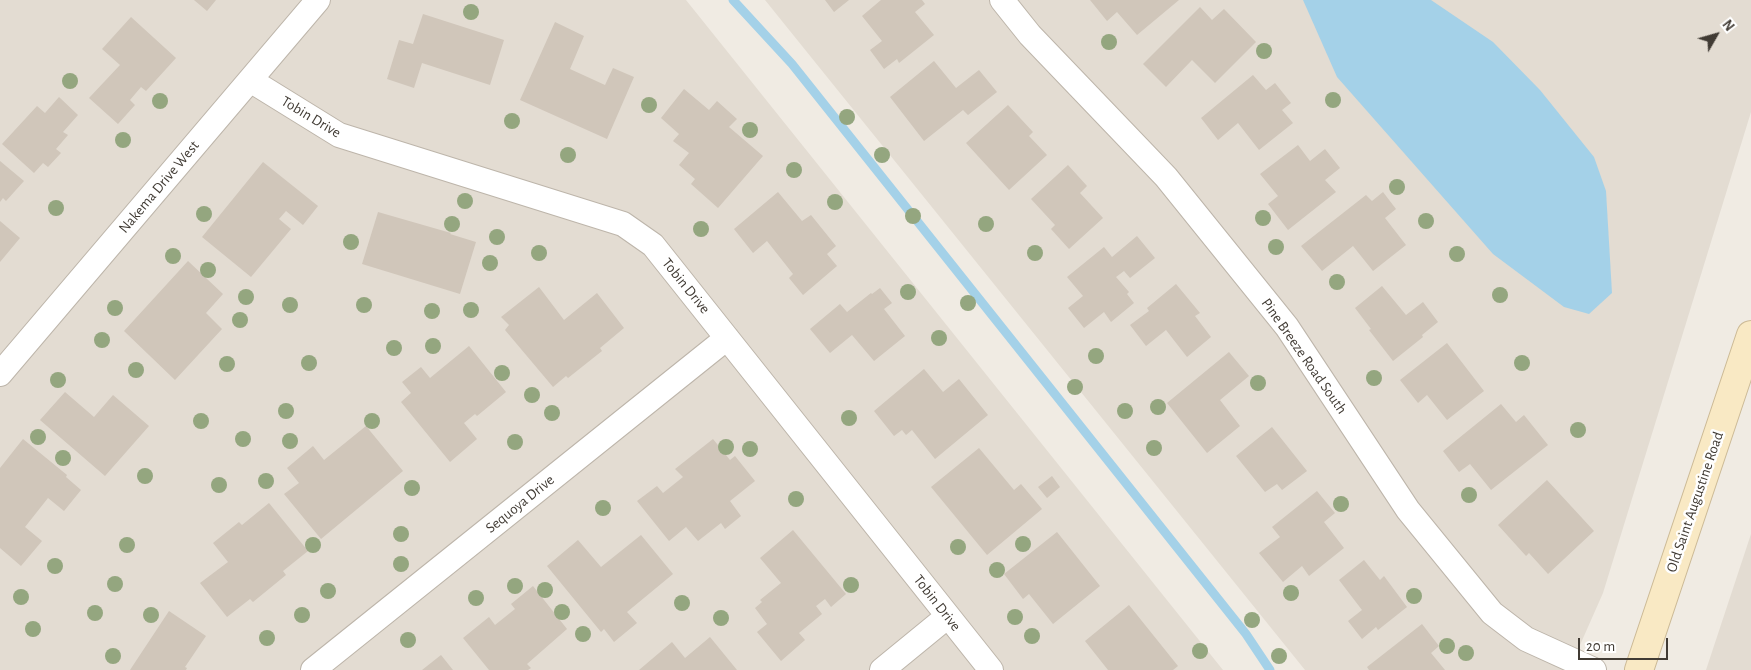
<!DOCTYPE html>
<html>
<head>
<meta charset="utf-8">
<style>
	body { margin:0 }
	#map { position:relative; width:1751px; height:670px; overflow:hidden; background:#f0ebe3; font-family:"Alegreya Sans",sans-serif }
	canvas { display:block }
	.north { position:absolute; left:1691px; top:10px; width:50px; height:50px; -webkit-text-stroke:4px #fff; paint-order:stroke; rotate:52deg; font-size:14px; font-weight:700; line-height:20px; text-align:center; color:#413b34 }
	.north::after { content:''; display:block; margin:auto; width:18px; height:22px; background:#413b34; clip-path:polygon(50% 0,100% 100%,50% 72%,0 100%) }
	.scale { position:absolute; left:1578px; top:638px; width:90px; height:22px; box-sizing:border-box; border:2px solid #413b34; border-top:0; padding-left:6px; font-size:15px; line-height:18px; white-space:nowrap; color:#413b34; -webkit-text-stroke:4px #fff; paint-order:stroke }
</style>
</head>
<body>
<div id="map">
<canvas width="1751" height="670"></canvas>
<div class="north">N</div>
<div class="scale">20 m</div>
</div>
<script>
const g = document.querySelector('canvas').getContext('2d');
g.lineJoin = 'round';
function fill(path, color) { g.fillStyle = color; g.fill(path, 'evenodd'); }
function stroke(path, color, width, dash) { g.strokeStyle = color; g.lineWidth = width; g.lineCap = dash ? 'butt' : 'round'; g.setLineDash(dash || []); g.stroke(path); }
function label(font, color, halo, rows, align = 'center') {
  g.font = font + ' "Alegreya Sans",sans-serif'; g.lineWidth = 5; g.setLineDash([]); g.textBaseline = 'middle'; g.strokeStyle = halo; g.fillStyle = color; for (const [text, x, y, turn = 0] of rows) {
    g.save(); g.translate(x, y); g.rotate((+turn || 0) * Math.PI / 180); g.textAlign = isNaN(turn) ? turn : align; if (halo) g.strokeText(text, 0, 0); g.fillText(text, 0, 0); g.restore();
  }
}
fill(new Path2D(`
	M0,0H686L1223,670H0Z
	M765,0H1751V112L1603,593L1569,670H1305Z
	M1751,534V670H1706Z`), '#e3dcd2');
fill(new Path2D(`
	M1303,0H1431L1493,42L1540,90L1594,157L1606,191L1612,293L1589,314L1564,307L1493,254L1337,77Z`), '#a4d1e8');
stroke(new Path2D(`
	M733,0L792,64L1246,634L1270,670`), '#a4d1e8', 9);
fill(new Path2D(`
	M194,0H216L207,11Z
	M825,0H849L834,12Z
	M881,0H922L925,4L915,12L934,35L899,63L897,59L884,69L870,50L882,41L862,16Z
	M1090,0H1179L1137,35L1117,12L1107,21Z
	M1200,7L1212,20L1224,9L1256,42L1215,83L1192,60L1166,87L1143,64Z
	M423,14L504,40L490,85L422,63L414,88L387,79L399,40L413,44Z
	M131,17L176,58L146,91L141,87L130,100L135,105L118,124L89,98L120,65L102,49Z
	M555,22L584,36L570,69L605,85L613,68L634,77L607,139L520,100Z
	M934,61L956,88L979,70L997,92L968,115L963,110L924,141L890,97Z
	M1253,75L1266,90L1275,83L1291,103L1282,110L1293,123L1259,150L1238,123L1218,140L1201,118Z
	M684,89L709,110L717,101L737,119L729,127L763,156L718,208L691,184L695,179L679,165L689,153L673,141L679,134L661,118Z
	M59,97L78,115L63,132L68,135L56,149L61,153L48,167L43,163L34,173L2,144L37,106L45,113Z
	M1008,105L1033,132L1029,136L1047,155L1009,190L966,143Z
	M1298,145L1310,161L1325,149L1340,168L1325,180L1336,192L1288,230L1268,204L1278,196L1260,174Z
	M0,161L24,181L6,201L3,198L0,202Z
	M263,162L318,206L303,225L286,211L279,219L291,229L251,277L202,237Z
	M1068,165L1087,186L1080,193L1103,218L1069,249L1051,229L1055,225L1031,199Z
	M778,192L802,221L811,215L836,246L827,254L837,266L803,295L789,278L793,274L767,241L753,253L734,229Z
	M1383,192L1396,209L1385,218L1406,245L1373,271L1353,246L1322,271L1301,246L1366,195L1372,201Z
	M378,212L451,233L450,234L476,242L460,294L362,264Z
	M0,221L20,238L0,262Z
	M1137,236L1155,258L1130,278L1124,271L1116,277L1129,292L1127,294L1134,303L1111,322L1104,312L1084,328L1068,308L1083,296L1067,277L1104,247L1112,257Z
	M188,261L223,294L206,313L222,329L175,380L124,331Z
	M1176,284L1200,313L1195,316L1211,337L1187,357L1166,330L1146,346L1130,325L1149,311L1147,308Z
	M1382,286L1406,315L1423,302L1438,322L1422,335L1423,337L1393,361L1369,330L1371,329L1355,308Z
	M539,287L564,320L597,293L624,328L600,348L602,351L568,378L566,376L553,387L505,330L509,325L501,317Z
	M880,288L892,303L884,309L905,336L874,361L852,335L830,353L810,329L840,304L847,312L871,293L872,294Z
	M1447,343L1484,391L1447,420L1427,395L1418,403L1400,380Z
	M469,346L506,392L477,416L475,414L464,423L477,439L450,462L401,402L411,393L402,382L421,367L430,378Z
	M1229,352L1249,376L1220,400L1240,426L1207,453L1167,403Z
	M924,369L943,392L959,379L988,415L935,459L912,430L906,435L902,430L894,436L874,411Z
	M65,392L94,417L113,395L149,426L105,476L40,420Z
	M1501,404L1516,422L1524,415L1548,445L1491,490L1470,464L1459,472L1443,451Z
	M366,426L403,471L321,539L284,494L299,483L287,468L313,446L324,460Z
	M1272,427L1307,471L1282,490L1277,484L1265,492L1236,456Z
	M23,439L67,475L66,477L81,490L64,511L48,498L25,527L42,541L21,566L0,548V468Z
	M713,439L730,460L735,456L755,481L730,501L741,516L725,529L721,523L698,541L686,527L669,541L637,501L657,486L663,493L683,477L675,469Z
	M979,448L1014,490L1021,484L1042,509L987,555L931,487Z
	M1052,476L1060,487L1047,498L1038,487Z
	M1547,480L1594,531L1548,574L1529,553L1526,556L1498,525Z
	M1317,491L1335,513L1324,522L1344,548L1309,576L1302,566L1283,582L1259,553L1280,537L1272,527Z
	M269,503L308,551L283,571L286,575L253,602L250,599L227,617L200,583L228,562L213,543L239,522L242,525Z
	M793,530L846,594L831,607L825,599L816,606L822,614L799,633L805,640L781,661L757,632L767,624L755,608L762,602L760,600L781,583L760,558Z
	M1057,532L1100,586L1053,624L1029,594L1023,599L1004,574Z
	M641,535L673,574L627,612L637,623L614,642L604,629L601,632L547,566L578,540L601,567Z
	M1364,560L1380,580L1384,576L1407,607L1378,630L1376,627L1362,639L1348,621L1362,610L1339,580Z
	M533,586L567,629L527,664L531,668L528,670H489L463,638L489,617L495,625L515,609L511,604Z
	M1129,605L1178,666L1173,670H1108L1085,641Z
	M169,611L206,636L185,667L187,668L186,670H130Z
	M1422,624L1439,646L1431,653L1445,670H1369L1367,667Z
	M710,637L737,670H639L672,642L685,658Z
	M441,655L453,670H422Z`), '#d0c6ba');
const minor = new Path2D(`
	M1002,0L1030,35L1166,177L1287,327L1408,510L1492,613L1526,639L1594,670
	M250,80L339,135L623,224L653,245L991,670
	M0,374L318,0
	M313,670L727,338
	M882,670L948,616`);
const secondary = new Path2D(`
	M1639,670L1751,335`);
stroke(minor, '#bdb5aa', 26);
stroke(secondary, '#ccba96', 30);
stroke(minor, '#fff', 24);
stroke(secondary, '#f9e9c4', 28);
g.fillStyle = '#94a67f';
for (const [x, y] of [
	[471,12],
	[1109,42],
	[1264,51],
	[70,81],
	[1333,100],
	[160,101],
	[649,105],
	[847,117],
	[512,121],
	[750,130],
	[123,140],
	[568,155],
	[882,155],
	[794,170],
	[1397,187],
	[465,201],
	[835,202],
	[56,208],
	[204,214],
	[913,216],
	[1263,218],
	[1426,221],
	[452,224],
	[986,224],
	[701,229],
	[497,237],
	[351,242],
	[1276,247],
	[539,253],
	[1035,253],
	[1457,254],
	[173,256],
	[490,263],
	[208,270],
	[1337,282],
	[908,292],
	[1500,295],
	[246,297],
	[968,303],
	[290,305],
	[364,305],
	[115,308],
	[471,310],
	[432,311],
	[240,320],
	[939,338],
	[102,340],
	[433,346],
	[394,348],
	[1096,356],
	[309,363],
	[1522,363],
	[227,364],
	[136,370],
	[502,373],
	[1374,378],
	[58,380],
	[1258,383],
	[1075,387],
	[532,395],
	[1158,407],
	[286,411],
	[1125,411],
	[552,413],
	[849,418],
	[201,421],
	[372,421],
	[1578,430],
	[38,437],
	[243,439],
	[290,441],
	[515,442],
	[726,447],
	[1154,448],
	[750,449],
	[63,458],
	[145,476],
	[266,481],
	[219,485],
	[412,488],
	[1469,495],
	[796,499],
	[1341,504],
	[603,508],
	[401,534],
	[1023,544],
	[127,545],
	[313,545],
	[958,547],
	[401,564],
	[55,566],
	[997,570],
	[115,584],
	[851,585],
	[515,586],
	[545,590],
	[328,591],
	[1291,593],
	[1414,596],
	[21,597],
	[476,598],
	[682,603],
	[562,612],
	[95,613],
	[151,615],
	[302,615],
	[1015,617],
	[721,618],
	[1252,620],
	[33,629],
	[583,634],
	[1032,636],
	[267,638],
	[408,640],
	[1447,646],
	[1200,651],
	[1466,653],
	[113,656],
	[1279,656]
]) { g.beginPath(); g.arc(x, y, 8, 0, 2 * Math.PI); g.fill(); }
label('15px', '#413b34', '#fff', [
	["Tobin Drive",311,117,31],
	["Nakema Drive West",159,187,-50],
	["Tobin Drive",686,286,51],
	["Pine Breeze Road South",1304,356,55],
	["Old Saint Augustine Road",1695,502,-71],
	["Sequoya Drive",520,504,-39],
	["Tobin Drive",937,603,52]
]);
</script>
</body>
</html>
